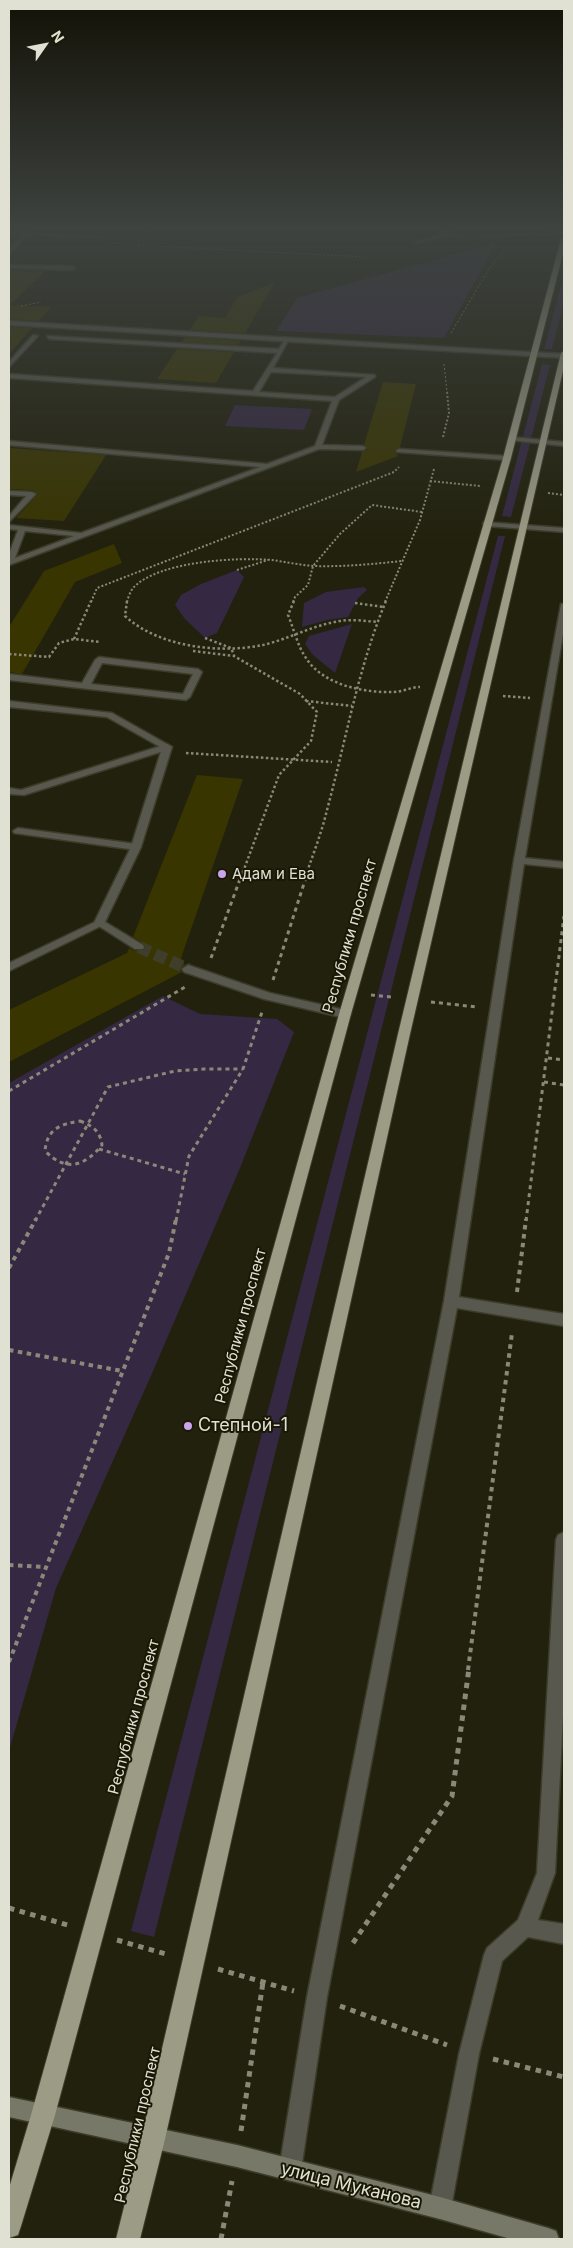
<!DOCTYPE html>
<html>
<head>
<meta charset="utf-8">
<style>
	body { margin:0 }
	#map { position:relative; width:573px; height:2248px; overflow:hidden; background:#22210d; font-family:Inter,sans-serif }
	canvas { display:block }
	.frame { position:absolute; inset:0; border:10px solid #e0e0d3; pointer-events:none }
	.north { position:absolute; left:20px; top:20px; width:50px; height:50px; -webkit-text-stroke:4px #191805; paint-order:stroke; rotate:57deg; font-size:14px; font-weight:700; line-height:20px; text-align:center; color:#e0e0d3 }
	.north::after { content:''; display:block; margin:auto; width:18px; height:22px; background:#e0e0d3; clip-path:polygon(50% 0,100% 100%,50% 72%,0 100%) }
</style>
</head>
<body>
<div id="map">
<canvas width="573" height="2248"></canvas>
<div class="frame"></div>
<div class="north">N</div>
</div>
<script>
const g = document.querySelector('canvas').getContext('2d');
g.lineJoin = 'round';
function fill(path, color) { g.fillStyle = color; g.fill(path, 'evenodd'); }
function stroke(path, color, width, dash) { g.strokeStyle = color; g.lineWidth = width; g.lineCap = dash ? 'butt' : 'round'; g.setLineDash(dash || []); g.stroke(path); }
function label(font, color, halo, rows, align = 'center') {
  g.font = font + ' Inter,sans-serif'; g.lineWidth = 4; g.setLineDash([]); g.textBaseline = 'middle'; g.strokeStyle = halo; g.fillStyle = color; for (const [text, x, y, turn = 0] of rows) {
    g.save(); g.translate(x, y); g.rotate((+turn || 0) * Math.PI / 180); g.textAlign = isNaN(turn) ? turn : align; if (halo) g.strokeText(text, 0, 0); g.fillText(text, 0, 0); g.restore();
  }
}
fill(new Path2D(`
	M496,243L444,338L276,331L297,298Z
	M564,275V301L552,349H544Z
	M542,364L550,365L511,517L502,516Z
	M235,405L312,409L304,430L225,426Z
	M498,536H505L154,1937L131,1931Z
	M237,570L244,577L217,633L205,638L185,619L175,605L181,595L201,584Z
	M364,587L367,590L358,598L348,617L327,620L302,627L304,603L326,592Z
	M352,624L335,673L313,655L305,644L309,636Z
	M163,996L200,1014L277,1019L294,1032L240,1168L150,1378L56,1588L9,1751V1083Z`), '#352843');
fill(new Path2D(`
	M9,270L45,271L10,305L51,307L39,321L9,319Z
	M275,282L245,333L190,330L199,316L225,318L238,297Z
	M9,327L32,328L9,354Z
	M185,337L241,341L238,345L182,342Z
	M177,349L234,352L216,383L157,379Z
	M383,382L416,384L400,447L394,451L398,456L356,472L362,452L368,449L364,445Z
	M9,448L65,452L106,455L64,521L16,518L38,494L32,490L9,489Z
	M114,544L122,563L75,582L22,674L9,672V627L44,571Z
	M197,775L243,779L181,958L185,965L180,969L182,972L9,1062V1010L127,953L129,948L135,951L145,950V944L133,937Z`), '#383501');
stroke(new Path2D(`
	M139,947L188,969`), '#3e3e2b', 12, [12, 5.5]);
const service = new Path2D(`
	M149,229H154L151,232Z
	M445,229H450L448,234L464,236H445L417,243L415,242L443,234Z
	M9,232L98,237L100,238L27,235L9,255V250L22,235L9,234Z
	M564,232V234L482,237L484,236Z
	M9,265L72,266L75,268L72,270L9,268Z
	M33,335L38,336L9,367V362Z
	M47,336L279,349L285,339H289L273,368L375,375V377L339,400L322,445L363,446L366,448L363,450L319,449L9,565V554L18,530L9,529V525L81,533L260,467L9,445V441L267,464L315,446L332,401L9,378V374L253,391L277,353L49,339ZM271,372L366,377L335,397L259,392ZM25,531L74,536L15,558Z
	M512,437L564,442V446L510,440V438Z
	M399,449L507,456L510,458L507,460L397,452L396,451Z
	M9,491L32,492L36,494L9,522V516L26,496L9,495Z
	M561,604H564V628L525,858L564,862V868L524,864L459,1297L564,1314V1326L457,1308L327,1997L301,2170L298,2178L290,2181L282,2178L279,2170L307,1997L444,1301L514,860Z
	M99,657L198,669L202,672L190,697L186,700L9,680V674L82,683L95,660ZM102,663L193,674L183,694L91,684Z
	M167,744L172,747L170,749L24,795L9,794V788L21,790Z
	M18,828L136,844L141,847L136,850L14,833L13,831Z
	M99,920L104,923L103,925L9,971V963Z
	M564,1532V1696L555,1873L538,1920L564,1924V1944L528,1937L502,1961L479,2054L451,2208L448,2216L440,2219L432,2216L429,2208L459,2054L484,1955L487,1948L518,1920L537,1873L556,1540L558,1535Z`);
const minor = new Path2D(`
	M9,701L112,713L172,747L141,847L105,922L143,945L144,947L143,949H135L94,923L131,847L162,748L107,717L9,707Z
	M188,965L270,993L345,1010L351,1014L345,1018L264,999L184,972L182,969Z`);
const tertiary = new Path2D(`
	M9,321L564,354V358L9,325Z
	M484,522L564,528V532L487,526L483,524Z`);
const secondary = new Path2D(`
	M9,2097L237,2145L440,2197L548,2228L556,2231L559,2239H511L440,2219L237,2167L9,2117Z`);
const trunk = new Path2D(`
	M564,237V249L511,458L351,1014L55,2115L21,2226L18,2235L9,2238V2188L31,2115L339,1014L503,458L561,239Z
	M564,351V366L410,1034L165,2139L140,2239H116L141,2139L398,1034L561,353Z`);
stroke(service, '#3d3c29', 3);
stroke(minor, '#3d3c29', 3);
stroke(tertiary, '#3d3c29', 3);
stroke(secondary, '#3d3c29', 3);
stroke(trunk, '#3d3c29', 2);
stroke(new Path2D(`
	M110,243L147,245
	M155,246L364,257
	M21,306L41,302
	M451,333L489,269L504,250
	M444,364L447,392`), '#8a8979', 1, [2, 2]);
stroke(new Path2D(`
	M443,437L449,413L447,391
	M430,481L480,486
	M548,493L564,495
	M237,570L268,560
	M91,602L97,588L394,472L399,467
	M127,602C128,598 130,592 133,588C158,561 237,557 272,560C286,562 300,565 314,566C343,567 373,564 402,561
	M293,602L295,597L308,585L313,566L340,534L372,505L422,512
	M385,602L420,520L434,469`), '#8a8979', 2, [2, 2]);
stroke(new Path2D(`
	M127,601L125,616C159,647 218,654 263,645C289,639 313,625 340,621C352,619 365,621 378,622
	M294,601L288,615C294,629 297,645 306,658C323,685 364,693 393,692C403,692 411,687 420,687
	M355,603L384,607
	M205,638L231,648L234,655
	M74,639L91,601
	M193,651L234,656L300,694L317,712L311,741L279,775L243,872
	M9,654L49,657L59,643L74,639L100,642
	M503,696L530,698
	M306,701L352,706
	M186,753L332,762
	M307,872C314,852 322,831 327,810C346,740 358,668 386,601`), '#8a8979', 2.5, [2.5, 2.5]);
stroke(new Path2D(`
	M211,958L243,871
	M273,980L308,871
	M371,995L392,997
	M431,1002L477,1007
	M548,1058L564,1060
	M544,1082L564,1085
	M9,1091L185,987
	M80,1121C93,1126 100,1131 102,1145C84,1167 66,1172 45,1151C47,1129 60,1124 80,1121Z
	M99,1149L185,1174
	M35,1221L108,1087L175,1071L204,1069H243
	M176,1221L189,1156L243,1069L262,1012
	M526,1221L564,916`), '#8a8979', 3, [4, 4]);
stroke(new Path2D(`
	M9,1268L36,1219
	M517,1292L526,1219
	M9,1350L122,1371
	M9,1565L45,1567
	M9,1662L169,1253L176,1219
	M468,1670L512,1333`), '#8a8979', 4, [4.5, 4.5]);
stroke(new Path2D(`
	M9,1908L71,1926
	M117,1940L169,1955
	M353,1943L452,1796L469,1668
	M218,1969L294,1991
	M340,2006L447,2045
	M493,2059L564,2077
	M241,2131L263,1982
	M221,2239L232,2181`), '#8a8979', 5, [5.5, 5.5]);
fill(service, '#58584e');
fill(minor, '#58584e');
fill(tertiary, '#58584e');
fill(secondary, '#787868');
fill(trunk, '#9c9b85');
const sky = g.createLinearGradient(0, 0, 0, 544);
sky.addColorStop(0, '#131207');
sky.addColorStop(0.42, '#3e4340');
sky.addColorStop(1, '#3e434000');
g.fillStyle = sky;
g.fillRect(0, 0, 573, 544);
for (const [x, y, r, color] of [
	[222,874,5,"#c9a5ee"],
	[188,1426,5,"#c9a5ee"]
]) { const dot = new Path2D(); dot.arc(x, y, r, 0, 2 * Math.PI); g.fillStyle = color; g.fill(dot); stroke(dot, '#191805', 2); }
label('15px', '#e0e0d3', '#191805', [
	["Адам и Ева",232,874]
], 'left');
label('15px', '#e0e0d3', '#191805', [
	["Республики проспект",350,936,-74],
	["Республики проспект",241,1326,-75],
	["Республики проспект",134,1717,-75],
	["Республики проспект",138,2125,-77]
]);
label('18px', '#e0e0d3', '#191805', [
	["Степной-1",198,1426]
], 'left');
label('18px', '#e0e0d3', '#191805', [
	["улица Муканова",351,2186,14]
]);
</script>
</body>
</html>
